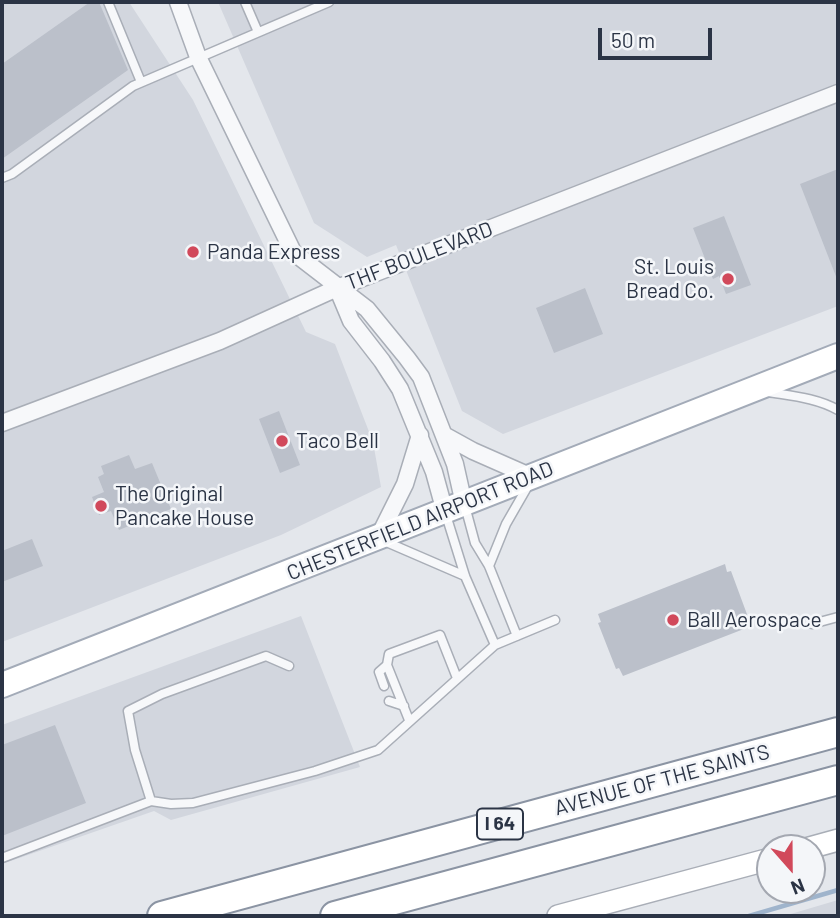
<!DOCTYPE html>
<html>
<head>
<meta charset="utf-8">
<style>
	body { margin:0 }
	#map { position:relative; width:840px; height:918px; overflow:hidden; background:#e4e7ec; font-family:Barlow,sans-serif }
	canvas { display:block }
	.frame { position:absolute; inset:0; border:4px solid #2b3445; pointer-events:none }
	.north { position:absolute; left:756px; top:834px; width:70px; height:70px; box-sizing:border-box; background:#f4f6f9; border:2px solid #a4a8b1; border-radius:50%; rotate:159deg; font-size:19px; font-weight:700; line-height:28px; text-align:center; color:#2b3445 }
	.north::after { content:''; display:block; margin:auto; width:24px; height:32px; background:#d1495b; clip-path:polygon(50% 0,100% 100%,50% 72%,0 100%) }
	.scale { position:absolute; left:598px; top:28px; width:114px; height:32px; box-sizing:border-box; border:4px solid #2b3445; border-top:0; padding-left:9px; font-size:21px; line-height:24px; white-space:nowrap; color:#2b3445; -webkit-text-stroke:5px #f4f6f9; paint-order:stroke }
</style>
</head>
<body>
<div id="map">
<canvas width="840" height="918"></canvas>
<div class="frame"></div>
<div class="north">N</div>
<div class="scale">50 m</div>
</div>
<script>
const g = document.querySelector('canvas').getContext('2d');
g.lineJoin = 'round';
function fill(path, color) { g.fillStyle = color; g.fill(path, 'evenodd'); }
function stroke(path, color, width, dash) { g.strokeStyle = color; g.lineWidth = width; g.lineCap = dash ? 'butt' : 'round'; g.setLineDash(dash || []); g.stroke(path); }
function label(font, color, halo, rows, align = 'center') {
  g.font = font + ' Barlow,sans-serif'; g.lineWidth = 5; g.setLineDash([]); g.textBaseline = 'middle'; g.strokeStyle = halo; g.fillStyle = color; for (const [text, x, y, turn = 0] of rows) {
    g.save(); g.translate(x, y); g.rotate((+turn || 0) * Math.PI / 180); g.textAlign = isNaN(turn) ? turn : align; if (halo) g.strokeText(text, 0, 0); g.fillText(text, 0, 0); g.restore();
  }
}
fill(new Path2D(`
	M2,2H129L193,100L306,332L335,344L373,442L381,487L281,535L2,642Z
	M218,2H838V306L503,434L462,411L396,245L367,257L314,223Z
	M301,616L360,767L171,820L154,811L2,864V725Z
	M838,900V916H784Z`), '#d2d6de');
stroke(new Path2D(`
	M749,916L838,890`), '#9fb4cc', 4.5);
fill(new Path2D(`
	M90,2H99L128,70L2,159V64Z
	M838,169V279H837L800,184Z
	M724,216L751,285L726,294L719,276L713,279L693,228Z
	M585,288L603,334L554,353L536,308Z
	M279,411L300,465L280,473L259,419Z
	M129,455L135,469L152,463L171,509L153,516L154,520L138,527L136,523L119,530L111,511L99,515L92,497L104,492L98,477L104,474L101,466Z
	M32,539L43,566L2,582V551Z
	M725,564L727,572L731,571L748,617L745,618L749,627L623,676L619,668L616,669L598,623L601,622L598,614Z
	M55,725L86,803L2,836V745Z`), '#bbc0ca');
const lane = new Path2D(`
	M108,2L141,82
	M245,2L258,32
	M2,178L12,174L133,86L329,2
	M768,392C792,396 817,398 838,410
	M465,506L475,543L489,566L517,636
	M446,515L465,576L495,645
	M384,541L465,576
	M489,566L506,524L529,484
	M812,624L838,617
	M384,686L379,672L387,665
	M389,701L404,706
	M409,720L387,665L389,654L440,635L457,678
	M151,801L135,750L128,711L162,694L266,656L289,666
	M2,858L151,801L171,804L193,803L315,771L378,750L495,645L555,620`);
const street = new Path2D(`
	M178,2L198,57L293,252L367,309L407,358L421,377L455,464L464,504
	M338,290L351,321L382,361L400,389L434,472L445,512
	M2,423L220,341L337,288L838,93
	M444,435L473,451L532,477
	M378,538L405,484L420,435`);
const secondary = new Path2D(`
	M809,848L838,840
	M558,916L770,859`);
const primary = new Path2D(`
	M2,685L838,356`);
const highway = new Path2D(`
	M162,916L838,732
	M335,916L838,780`);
stroke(lane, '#a9aeb7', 11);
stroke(street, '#a9aeb7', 19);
stroke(secondary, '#a9aeb7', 24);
stroke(primary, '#a3abb8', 28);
stroke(highway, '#8b94a3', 32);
stroke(lane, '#f7f8fa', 8);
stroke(street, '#f7f8fa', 16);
stroke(secondary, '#fff', 21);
stroke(primary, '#fff', 24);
stroke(highway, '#fff', 28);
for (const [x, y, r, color] of [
	[193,252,7,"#d1495b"],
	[728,279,7,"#d1495b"],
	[282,441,7,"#d1495b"],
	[101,506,7,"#d1495b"],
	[673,620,7,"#d1495b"]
]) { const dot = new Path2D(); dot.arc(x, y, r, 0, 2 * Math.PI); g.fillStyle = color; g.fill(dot); stroke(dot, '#f4f6f9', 2.5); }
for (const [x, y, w] of [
	[500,824,46]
]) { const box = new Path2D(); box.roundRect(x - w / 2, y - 15.5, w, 31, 5); g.fillStyle = '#f4f6f9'; g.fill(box); stroke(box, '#2b3445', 2); }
label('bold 19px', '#2b3445', null, [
	["I 64",500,824]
]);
label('21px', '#2b3445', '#f4f6f9', [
	["Panda Express",207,252],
	["St. Louis",714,267,"right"],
	["Bread Co.",714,291,"right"],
	["Taco Bell",296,441],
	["The Original",115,494],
	["Pancake House",115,518],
	["Ball Aerospace",687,620]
], 'left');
label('21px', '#2b3445', '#f4f6f9', [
	["THF BOULEVARD",419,256,-21],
	["CHESTERFIELD AIRPORT ROAD",420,521,-22],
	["AVENUE OF THE SAINTS",662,780,-15]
]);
</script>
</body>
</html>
